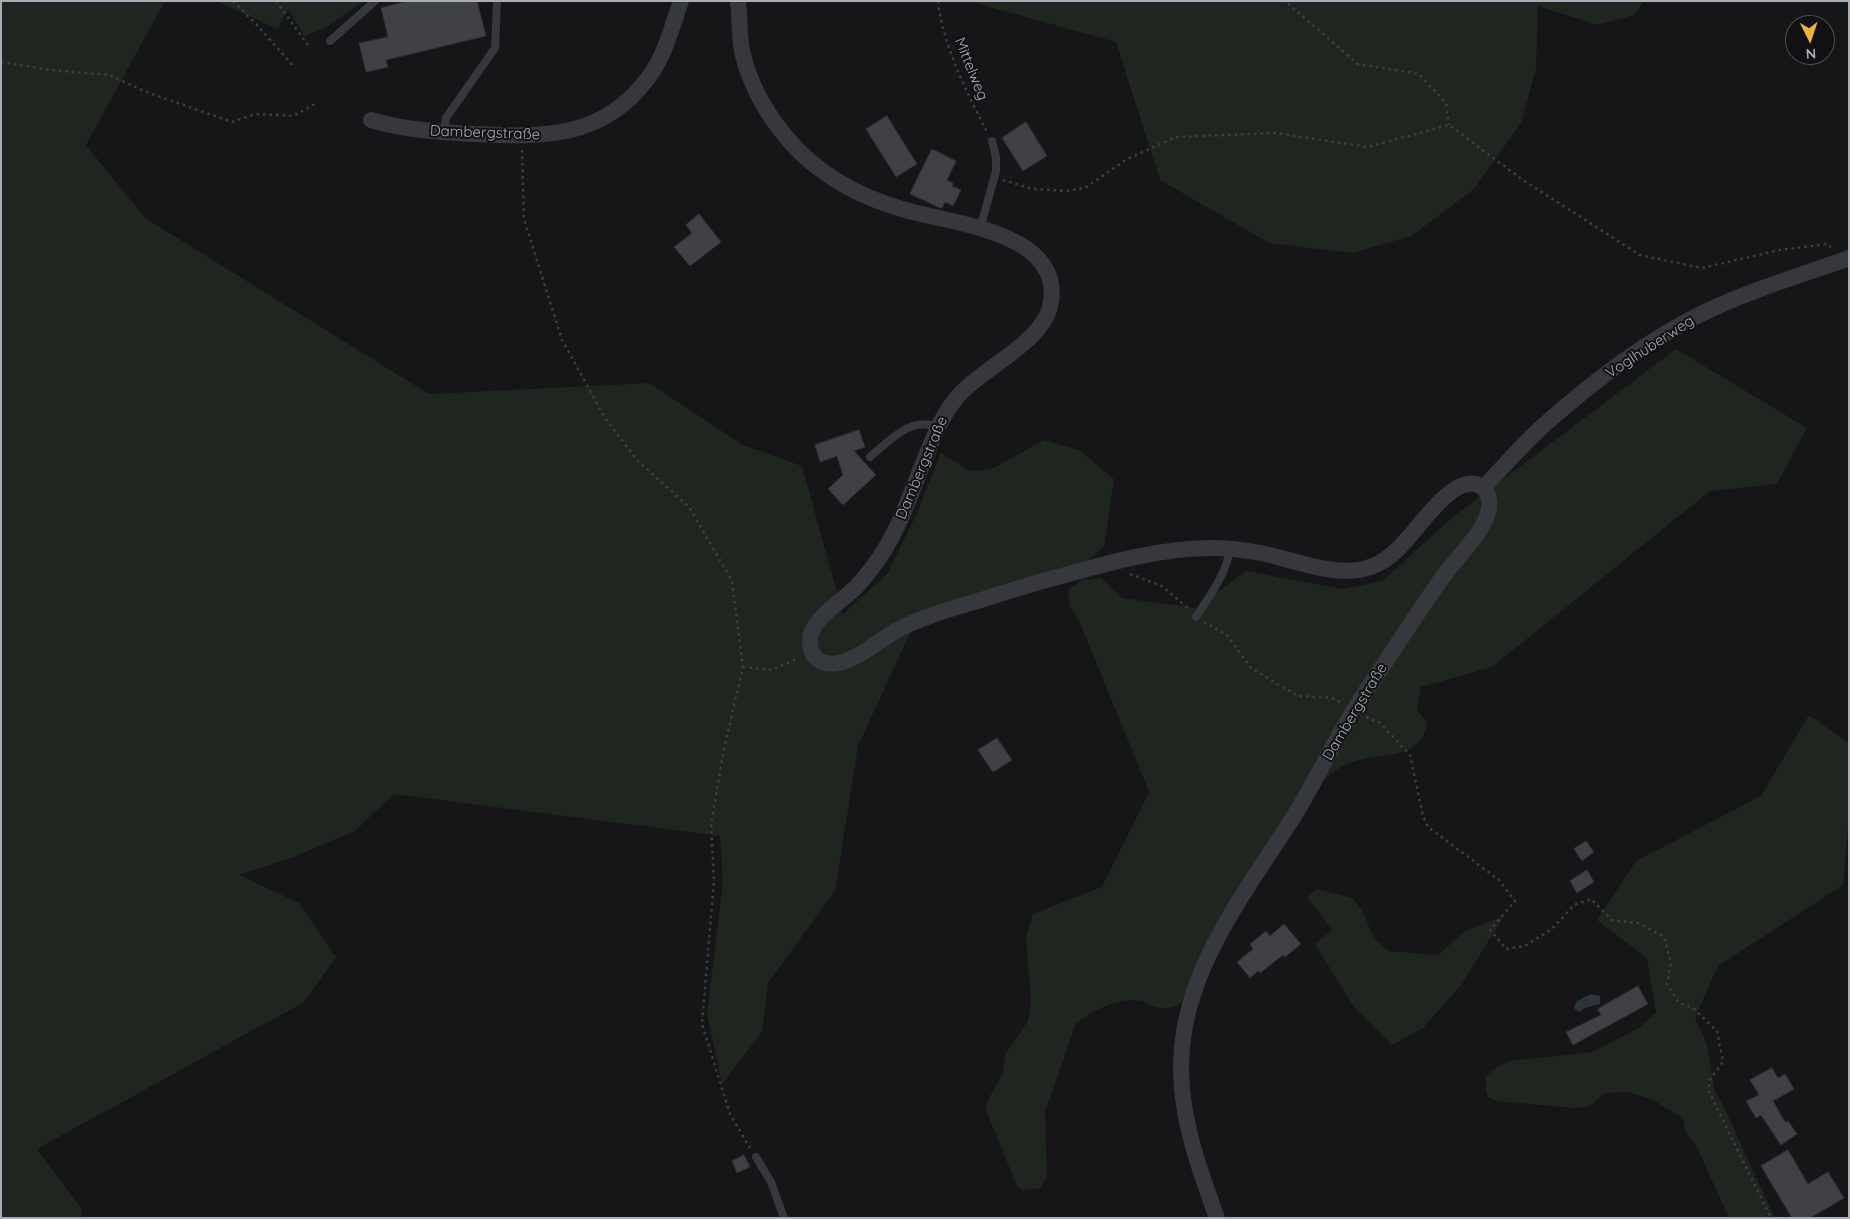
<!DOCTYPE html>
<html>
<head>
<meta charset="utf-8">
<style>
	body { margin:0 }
	#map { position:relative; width:1850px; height:1219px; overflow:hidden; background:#161618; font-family:Quicksand,sans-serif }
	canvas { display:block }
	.frame { position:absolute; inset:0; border:2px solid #a8adb8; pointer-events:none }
	.north { position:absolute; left:1785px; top:15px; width:50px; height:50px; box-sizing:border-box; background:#111113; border:1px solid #4d4f55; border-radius:50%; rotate:176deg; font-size:14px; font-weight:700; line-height:20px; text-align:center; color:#a8adb8 }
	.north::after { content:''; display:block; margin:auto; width:18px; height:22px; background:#f2b134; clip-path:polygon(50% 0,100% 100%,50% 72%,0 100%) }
</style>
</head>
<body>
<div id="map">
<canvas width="1850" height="1219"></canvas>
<div class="frame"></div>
<div class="north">N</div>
</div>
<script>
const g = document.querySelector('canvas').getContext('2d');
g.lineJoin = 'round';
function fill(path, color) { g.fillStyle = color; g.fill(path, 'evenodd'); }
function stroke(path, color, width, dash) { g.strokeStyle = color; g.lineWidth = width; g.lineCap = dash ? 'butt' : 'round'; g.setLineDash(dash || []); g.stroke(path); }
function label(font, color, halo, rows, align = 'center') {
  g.font = font + ' Quicksand,sans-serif'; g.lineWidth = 4; g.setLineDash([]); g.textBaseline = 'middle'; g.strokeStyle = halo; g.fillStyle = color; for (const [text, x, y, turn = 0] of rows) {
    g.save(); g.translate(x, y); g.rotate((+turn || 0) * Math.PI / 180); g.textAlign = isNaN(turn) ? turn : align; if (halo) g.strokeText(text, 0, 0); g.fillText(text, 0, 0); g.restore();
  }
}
fill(new Path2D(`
	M1,1H165L86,145L145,218L429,394L649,383L743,445L802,466L843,614L887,574L916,515L941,453L970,471L992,469L1044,440L1079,450L1114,479L1104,547L1085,563L917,618L858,746L835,891L768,983L762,1032L722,1084L707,1014L723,882L720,836L394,794L355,831L296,856L239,875L299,903L336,957L304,1002L37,1149L81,1208V1218H1Z
	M216,1H364L325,28L304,36L288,9L278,29Z
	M968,1H1644L1634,15L1597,25L1538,6L1536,68L1521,123L1474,189L1411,236L1352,253L1269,243L1160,180L1116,42Z
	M1676,349L1807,428L1777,484L1710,491L1492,667L1421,687L1417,710L1427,723C1422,763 1375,751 1347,764C1338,768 1329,776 1321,782L1185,1000C1173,1008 1166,1011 1152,1006C1149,1005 1145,1002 1141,1001C1118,997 1094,1010 1076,1023L1045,1112L1047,1176L1041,1188L1023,1190L1017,1186L986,1110L989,1098L1002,1075L1006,1053L1028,1021L1031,999L1026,937L1033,914L1102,887L1149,792L1081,625L1070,606L1068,590L1082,580L1101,578L1122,598L1196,608L1246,571L1342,589L1382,581L1454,516Z
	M1809,715L1849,743V816L1843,885L1718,966L1695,1018L1707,1044L1715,1092L1722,1103L1775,1218H1729L1696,1145L1686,1133L1683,1118L1651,1099L1627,1092L1606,1093L1588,1107L1574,1108L1497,1101L1489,1098L1486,1092V1076L1498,1066L1510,1061L1592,1052L1637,1029L1656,1013L1647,958L1597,920L1636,861L1761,796Z
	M1317,889L1352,898L1363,911L1373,937L1389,951L1438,955L1465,931L1504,916L1462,984L1423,1028L1392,1045L1353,1006L1315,944L1332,930L1307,897Z`), '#1e261f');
fill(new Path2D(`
	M1591,994L1600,996V1004L1585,1008L1579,1012L1574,1008L1577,1001Z`), '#2c353c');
const building = new Path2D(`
	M407,1H477L486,36L386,60L388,67L366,72L359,43L388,37L381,8Z
	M887,116L917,164L896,177L866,129Z
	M1026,122L1047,156L1023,171L1002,138Z
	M932,149L956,161L947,180L953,183L952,186L961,190L953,206L945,202L942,208H940L910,194Z
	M699,214L721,242L690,266L674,247L692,233L686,225Z
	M859,430L865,447L854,451L876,475L843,505L828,489L843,475L837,456L820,462L815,445Z
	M997,738L1012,760L993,772L978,750Z
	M1586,841L1594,852L1582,861L1574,849Z
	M1587,870L1594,882L1577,893L1570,881Z
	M1284,924L1301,944L1285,957L1283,955L1260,973L1258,971L1250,978L1237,962L1253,949L1250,944L1266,931L1270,936Z
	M1638,986L1648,1004L1573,1045L1566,1032L1601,1015L1598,1009Z
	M1772,1068L1778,1078L1785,1074L1794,1089L1773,1101L1785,1122L1788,1121L1797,1134L1781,1145L1761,1115L1756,1118L1746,1101L1759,1095L1750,1080Z
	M1788,1150L1808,1184L1828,1172L1844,1198L1810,1218H1792L1761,1166Z
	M744,1155L750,1167L737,1173L732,1161Z`);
fill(building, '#404145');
stroke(building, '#303034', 1);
stroke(new Path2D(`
	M233,1L259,27L295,68
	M276,1L310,48
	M938,1C943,46 967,93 987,132
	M1282,1L1287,3L1358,64L1419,74L1446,103L1449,125
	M1,62L50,70L109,75L144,91L232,122L256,114L293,116L315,104
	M522,150L524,219L562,340L605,418L637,460L689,507L732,581L743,667L724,749L711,823L714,881L702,1024L730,1114L750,1148
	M1003,180L1032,189L1067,191L1085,188L1127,159L1176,137L1276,133L1368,147L1449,125L1523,180L1640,255L1702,268L1780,250L1826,244L1831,247
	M1130,574L1162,586L1189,609
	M1204,622L1227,635L1251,668L1298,696L1332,698L1340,702
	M743,667L771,670L799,658
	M1366,717L1380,723L1410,755L1423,816L1428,827L1499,880L1515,901L1490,930L1506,949L1525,946L1552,929L1574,905L1591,899L1612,920L1638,923L1664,937L1671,963L1667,984L1679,1003L1693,1008L1717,1031L1723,1062L1709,1081V1092L1771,1218`), '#3d3f44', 2.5, [2.5, 4]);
stroke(new Path2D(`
	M330,41L375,1
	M444,132L446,118L495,48L497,1
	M980,229L996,171V157L992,141
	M870,457C889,441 911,416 938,427
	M1196,617C1210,595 1226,575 1230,549
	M756,1157L771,1182L784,1218`), '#37383d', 8);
stroke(new Path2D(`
	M738,1C740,18 739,34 742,51C752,97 785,145 824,172C847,189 875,201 902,209C950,224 1067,231 1050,307C1042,341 986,367 962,392C944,410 935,433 926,456C910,494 898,535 872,568C867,575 862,581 856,587C842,602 808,620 810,642C810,651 814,658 822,662C846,672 879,639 899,629C925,616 954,608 981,600C1009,591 1037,582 1065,575C1111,562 1163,548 1211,548C1227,548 1245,550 1261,553C1292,559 1339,579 1370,567C1386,562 1398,550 1409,537C1422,523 1461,464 1485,490C1490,496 1490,506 1488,513C1482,534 1458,556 1445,574C1423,604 1403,636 1382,667C1373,680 1364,694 1355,708C1333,743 1316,781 1294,816C1238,904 1168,988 1183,1098C1188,1139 1203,1179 1217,1218
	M371,120C405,130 438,132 473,134C542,137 602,140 648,78C665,56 672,26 681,1
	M1483,488C1503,467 1523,444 1544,425C1590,384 1645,342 1699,315C1747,291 1799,276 1849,258`), '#37383d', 16);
label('15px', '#a8adb8', '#111113', [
	["Mittelweg",971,69,68],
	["Dambergstraße",485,133,2],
	["Voglhuberweg",1650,347,-33],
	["Dambergstraße",922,468,-67],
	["Dambergstraße",1355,712,-59]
]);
</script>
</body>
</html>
